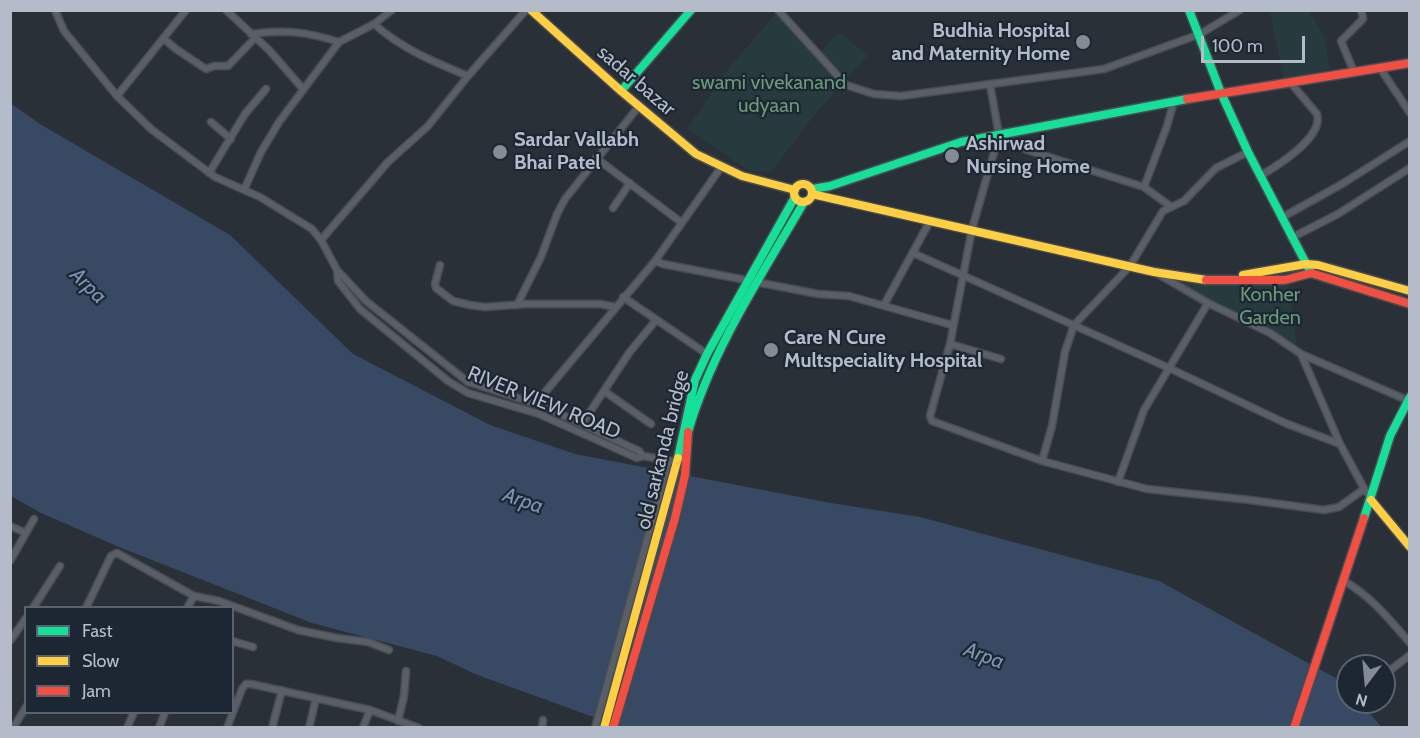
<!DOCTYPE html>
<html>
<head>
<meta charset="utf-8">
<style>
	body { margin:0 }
	#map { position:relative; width:1420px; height:738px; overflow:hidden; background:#2a3038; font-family:Cabin,sans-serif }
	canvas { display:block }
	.frame { position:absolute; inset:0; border:12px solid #b4bcc9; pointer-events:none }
	.legend { position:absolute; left:24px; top:606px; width:210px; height:108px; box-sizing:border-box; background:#1d2633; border:2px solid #59626f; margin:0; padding:8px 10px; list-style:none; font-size:18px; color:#b4bcc9 }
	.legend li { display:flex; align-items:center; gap:12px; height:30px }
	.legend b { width:30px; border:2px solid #59626f }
	.north { position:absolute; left:1336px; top:654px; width:60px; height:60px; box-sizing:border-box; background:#1d2633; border:2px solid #59626f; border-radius:50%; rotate:196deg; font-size:16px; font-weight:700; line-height:24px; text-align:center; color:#b4bcc9 }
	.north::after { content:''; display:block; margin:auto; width:21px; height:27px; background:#848b96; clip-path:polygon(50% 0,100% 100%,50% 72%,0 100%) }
	.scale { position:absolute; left:1201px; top:36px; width:104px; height:27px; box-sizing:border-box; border:3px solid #b4bcc9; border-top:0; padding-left:8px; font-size:18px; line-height:21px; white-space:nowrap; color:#b4bcc9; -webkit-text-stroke:4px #1d2633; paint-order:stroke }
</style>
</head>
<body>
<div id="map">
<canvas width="1420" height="738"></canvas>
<div class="frame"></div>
<ul class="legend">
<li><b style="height:8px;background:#16e098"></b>Fast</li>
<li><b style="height:8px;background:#ffcf43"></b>Slow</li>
<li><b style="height:8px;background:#f24e42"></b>Jam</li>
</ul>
<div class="north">N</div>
<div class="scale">100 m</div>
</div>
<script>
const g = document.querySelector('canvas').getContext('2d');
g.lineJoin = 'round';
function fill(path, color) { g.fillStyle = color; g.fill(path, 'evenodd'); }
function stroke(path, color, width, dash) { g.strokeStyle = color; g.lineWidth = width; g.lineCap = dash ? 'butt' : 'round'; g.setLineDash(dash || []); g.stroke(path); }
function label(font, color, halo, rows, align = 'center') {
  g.font = font + ' Cabin,sans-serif'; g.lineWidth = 4.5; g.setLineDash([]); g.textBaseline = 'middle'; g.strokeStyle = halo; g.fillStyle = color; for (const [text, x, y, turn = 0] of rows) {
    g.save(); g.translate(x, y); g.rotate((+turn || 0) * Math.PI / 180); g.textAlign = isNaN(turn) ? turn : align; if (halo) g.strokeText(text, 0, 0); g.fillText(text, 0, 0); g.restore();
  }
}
fill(new Path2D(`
	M1277,11H1308C1323,28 1328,48 1329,70L1284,79L1270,13Z
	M777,12L821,52L835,36L841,34L868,55L816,113L771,172H751L687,129L728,69Z
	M1178,283L1289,285L1297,347L1252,321Z`), '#273a3e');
fill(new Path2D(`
	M10,103L40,124L230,235L353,354L490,425L575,454L831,503L920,517L1159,581L1341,681L1348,690V702H1359L1382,727H621L475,674L437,656L312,623L119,547L41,513L11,496Z`), '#384963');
const street = new Path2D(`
	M55,10L64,31L117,96L151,129L215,177L260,197L312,229L321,240L337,270L338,281L360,309L448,381L468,393L539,414L637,458L643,456L677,462
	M226,10L269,50L303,89
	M778,10L846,85L874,94L901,96L1104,69L1200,34L1240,10
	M374,24C402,49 434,62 468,76
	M251,34C284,29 307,32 339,42
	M164,39L176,49L206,69L214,66H228L255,38
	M1380,68L1410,113
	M1354,72L1341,41L1363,19L1361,10
	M990,84L999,135L972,229L950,344L930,416L932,421L1042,461L1147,489L1250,500L1324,510L1339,507L1364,489
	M117,96L186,10
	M211,122L231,139
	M999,135L1027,150L1144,187L1170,206
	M596,158L682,223
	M209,173L245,114L266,89
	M1260,176C1277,166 1324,137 1317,114L1290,82
	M1144,187L1167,126L1174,101
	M244,190L261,152L279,122L339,42L374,24L392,10
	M613,208L630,183
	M1281,218L1342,184L1410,141
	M1291,238L1338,214L1410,168
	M321,240L388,162L428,126L468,76L526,10
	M913,253L1169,368L1285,423L1340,444
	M655,261L663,264L818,294L849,296L952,325
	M440,265L435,284L436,288L453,301L470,305L485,307L526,304H600L615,307
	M337,270L366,301L468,382L546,407L639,451L643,456
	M1158,274L1208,303L1270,333L1301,354L1340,444L1366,492
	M623,297L707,354
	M517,305L541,257L557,214L565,199L639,106
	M884,305L930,221
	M950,344L1001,359
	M1301,354L1407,400
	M604,391L651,424
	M536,403L655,261L722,166
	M582,424L629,353L656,320
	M1042,461L1052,426L1065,352L1074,325L1130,266L1163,211L1184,201L1216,168L1248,152
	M1118,482L1144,410L1208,303
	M10,526L26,533
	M10,561L34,519
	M1344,581C1372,597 1389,619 1410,643
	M33,608L60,566
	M86,608L111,556L117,553L194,596L219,601L298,630L337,638L368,642L389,650
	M187,608L194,596
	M10,641L26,618
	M232,641L253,647
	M1384,675L1410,655
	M398,721L404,696L406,671
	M13,728L26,707
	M127,728L134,712
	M159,728L165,712
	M227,728L242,689L246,684H251L370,710L419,728
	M272,728L282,690
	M309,728L316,698
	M363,728L370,710
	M542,728L543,720
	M595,728L669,460`);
const fast = new Path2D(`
	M1189,10L1221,93L1248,152L1311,273
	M621,91L691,10
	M812,189L830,186L961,142L1187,99
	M688,432C712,349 761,276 804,202
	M678,458L695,380L707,354L795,197
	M1364,518L1390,436L1410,397`);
const slow = new Path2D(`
	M531,10L621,91L696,154L742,176L795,190
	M794 193a9 9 0 1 1 18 0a9 9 0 1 1-18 0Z
	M812,194L1154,272L1206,280
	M1243,275L1306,264L1318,265L1410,291
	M1371,500L1410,547
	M604,728L678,458`);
const jam = new Path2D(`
	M1187,99L1410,63
	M1206,280H1285L1311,273L1410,304
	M613,728L675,518L685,475L688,432
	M1294,728L1364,518`);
stroke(street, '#484c53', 9);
stroke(fast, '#484c53', 11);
stroke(slow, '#484c53', 11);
stroke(jam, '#484c53', 11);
stroke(street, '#5a5e66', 6);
stroke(fast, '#16e098', 8);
stroke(slow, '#ffcf43', 8);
stroke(jam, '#f24e42', 8);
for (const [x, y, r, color] of [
	[1083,42,8,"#848b96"],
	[500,152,8,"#848b96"],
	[952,156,8,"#848b96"],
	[771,350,8,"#848b96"]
]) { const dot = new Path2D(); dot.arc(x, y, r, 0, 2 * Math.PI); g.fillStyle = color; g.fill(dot); stroke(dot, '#1d2633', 2); }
label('bold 20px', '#b4bcc9', '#1d2633', [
	["Budhia Hospital",1070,31,"right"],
	["and Maternity Home",1070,54,"right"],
	["Sardar Vallabh",514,140],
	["Bhai Patel",514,163],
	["Ashirwad",966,144],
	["Nursing Home",966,167],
	["Care N Cure",784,338],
	["Multspeciality Hospital",784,361]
], 'left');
label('20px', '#b4bcc9', '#1d2633', [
	["sadar bazar",636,81,41],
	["RIVER VIEW ROAD",544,403,22],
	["old sarkanda bridge",663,450,-76]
]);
label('20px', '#6b9a76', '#1d2633', [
	["swami vivekanand",769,83],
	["udyaan",769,106],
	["Konher",1270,295],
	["Garden",1270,318]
]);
label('italic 21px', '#7c92b1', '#1d2633', [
	["Arpa",88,286,44],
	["Arpa",523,501,19],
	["Arpa",984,656,20]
]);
</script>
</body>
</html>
